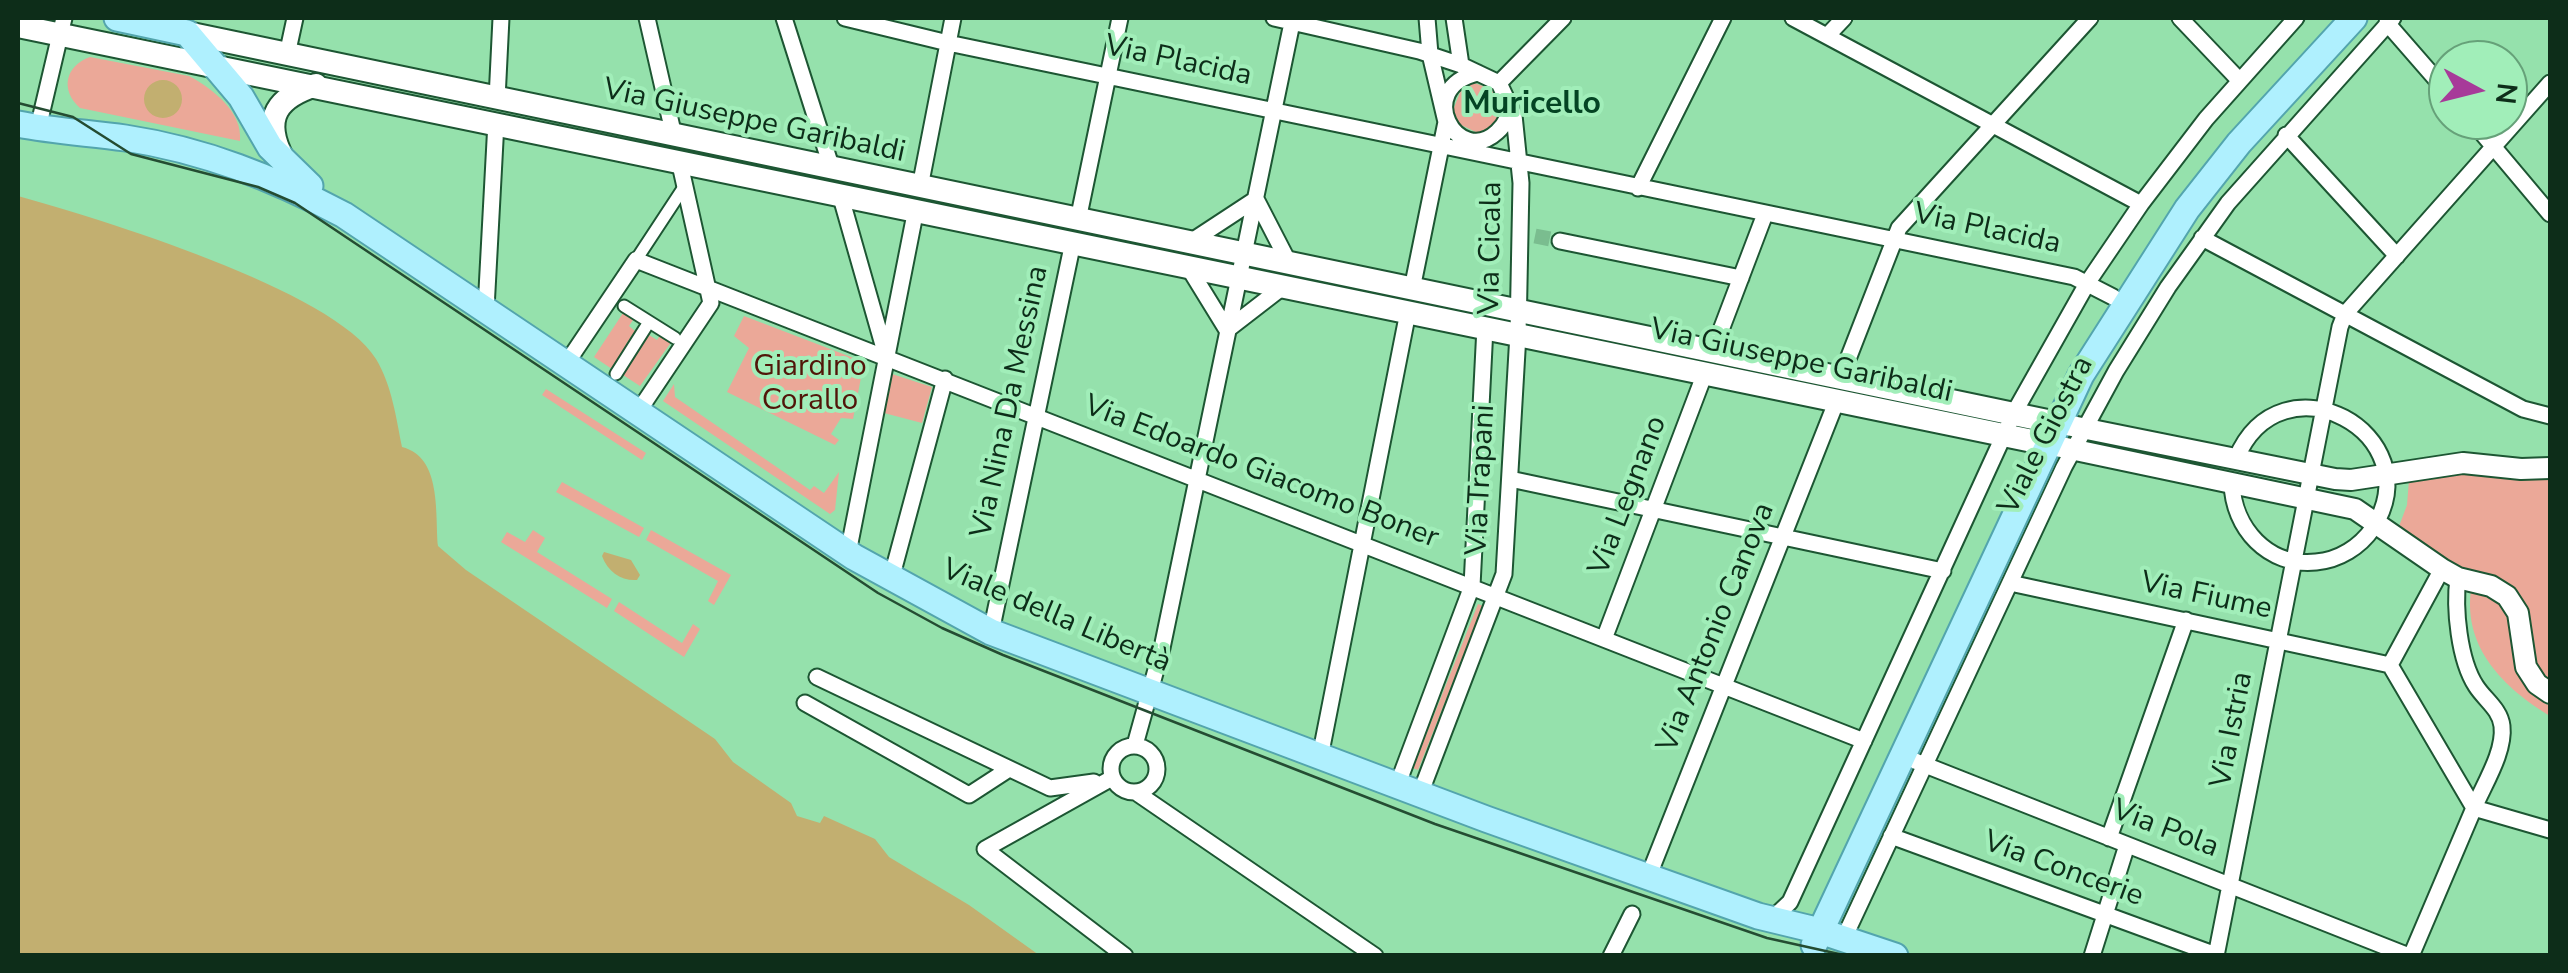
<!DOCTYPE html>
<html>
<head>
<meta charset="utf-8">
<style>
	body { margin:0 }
	#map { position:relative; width:2568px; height:973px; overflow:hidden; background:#95e1ac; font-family:"Nunito Sans",sans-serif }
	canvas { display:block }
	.frame { position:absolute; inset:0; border:20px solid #0d2d19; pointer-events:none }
	.north { position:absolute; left:2428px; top:40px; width:100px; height:100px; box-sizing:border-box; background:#a1eeb9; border:2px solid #66a179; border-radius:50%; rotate:97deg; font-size:28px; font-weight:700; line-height:40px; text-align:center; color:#0d2d19 }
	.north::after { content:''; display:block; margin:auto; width:35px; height:45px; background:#a73a99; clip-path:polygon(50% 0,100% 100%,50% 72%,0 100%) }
</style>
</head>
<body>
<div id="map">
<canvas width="2568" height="973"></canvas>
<div class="frame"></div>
<div class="north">N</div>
</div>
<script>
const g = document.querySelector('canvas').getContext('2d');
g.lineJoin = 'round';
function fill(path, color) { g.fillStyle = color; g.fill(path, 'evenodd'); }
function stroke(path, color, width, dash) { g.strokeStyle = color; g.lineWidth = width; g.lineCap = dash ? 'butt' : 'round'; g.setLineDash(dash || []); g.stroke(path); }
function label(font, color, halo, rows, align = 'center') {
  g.font = font + ' "Nunito Sans",sans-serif'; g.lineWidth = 8; g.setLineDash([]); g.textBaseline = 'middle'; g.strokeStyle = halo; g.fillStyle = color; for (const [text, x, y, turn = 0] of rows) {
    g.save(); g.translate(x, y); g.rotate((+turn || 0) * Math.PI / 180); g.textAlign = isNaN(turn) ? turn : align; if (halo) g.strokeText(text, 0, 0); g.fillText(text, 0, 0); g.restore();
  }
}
fill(new Path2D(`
	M90,57L189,76C213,89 243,112 240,141L80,108C60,90 65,66 90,57Z
	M1474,83L1495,90L1503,110L1497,123L1478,133L1459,124L1453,110L1461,90Z
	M625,310L635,317L629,326L635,331L626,344L630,348L615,371L594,357Z
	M744,316L864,362L853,419L841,418L831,434L839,440L835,445L727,392L749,348L734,336Z
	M661,334L672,341L640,386L623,375L649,335L657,340Z
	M892,374L932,387L922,423L884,413Z
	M674,384L675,397L810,490L814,486L824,493L839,472L835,510L830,514L663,401Z
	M546,389L646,453L642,460L542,395Z
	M2472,472L2550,478V682C2521,660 2541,616 2515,590C2499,574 2477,576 2458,567C2436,556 2417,542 2398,529L2407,505L2409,480Z
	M562,482L644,528L639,537L556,492Z
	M533,530L545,538L537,552L612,599L607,608L501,542L507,532L525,542Z
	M651,530L731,575L714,605L708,601L718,581L646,540Z
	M2471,590C2481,593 2492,595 2500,603C2530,631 2492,674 2550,706V716C2504,688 2463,648 2471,590Z
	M619,602L682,643L693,624L700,629L684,657L614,611Z
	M1478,604L1483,606L1418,770L1413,768Z`), '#eba898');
fill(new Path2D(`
	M144 99a19 19 0 1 1 38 0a19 19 0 1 1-38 0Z
	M18,196C97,218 335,290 376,359C392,386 396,417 402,447C442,457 435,513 438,546L466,570L715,739L733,762L791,803L797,816L820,823L824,816L875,839L889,857L969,905L1039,955H18Z
	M604,552L631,560L640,575L637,580C621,581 608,572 602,556Z`), '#c2af70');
stroke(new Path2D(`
	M1535,236L1560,241`), '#7abd8f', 15, [15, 8]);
const pedestrian = new Path2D(`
	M636,260L684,187
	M624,306L675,338
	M616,374L649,322`);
const minor = new Path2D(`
	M647,18L674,136
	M784,18L832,169
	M845,18L948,43L2074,277L2113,297
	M1274,18L1419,51L1461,65
	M1793,18L2141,204
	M2180,18L2239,80
	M2387,23L2448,93
	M1827,36L1844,18
	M287,55L295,18
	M1478,73C1412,88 1458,168 1497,132C1506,124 1509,116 1509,104
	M1499,83L1563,18
	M497,99L501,18
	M2471,120L2550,214
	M38,128L64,18
	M2286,135L2397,256
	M920,187L953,18
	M1638,188L1723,18
	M840,194L885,352
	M1256,199L1289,263
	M1078,220L1120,18
	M2202,238L2523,409L2550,416
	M1192,241L1256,199
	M1560,241L1741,278
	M1187,265L1227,330
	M1412,289L1446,122L1430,54L1427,18
	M486,309L496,122
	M1227,330L1284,286
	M1713,351L1765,214
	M566,364L636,260L1864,741
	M1841,377L1899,228L2090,18
	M638,412L711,303L679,160
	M1510,479L1943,571
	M2232,483C2233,528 2268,567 2316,562C2339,560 2360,547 2373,528C2433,434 2281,351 2236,459
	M848,553L916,209
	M2458,578C2454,608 2459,660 2476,686C2485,700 2500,709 2502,726C2505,752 2484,784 2474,808L2550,830
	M891,579L945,379
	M2010,583L2390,665
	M991,632L1073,242
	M1604,639L1705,373
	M2390,665L2474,808L2411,956
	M2390,665L2442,569
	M817,677L1050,788L1094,782
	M805,703L969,795L1009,769
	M1135,745L1162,648L1293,18
	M1111 769a23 23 0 1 1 46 0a23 23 0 1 1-46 0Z
	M1320,757L1408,312
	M1915,761L2409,956
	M1112,778L985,849L1125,956
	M1397,786L1472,586L1485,327
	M1137,793L1375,956
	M1420,794L1504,574L1518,334L1521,183L1514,115L1499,83L1461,65L1454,18
	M1891,836L2216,955
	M2109,838L2186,620
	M1649,875L1837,400
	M1772,919L1790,902L2014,413L2088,282L2141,204L2206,119L2296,18
	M1844,938L2064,467L2116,371L2168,287L2228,203L2393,18
	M1611,956L1632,914
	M2092,956L2127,845
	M2216,956L2340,327L2345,314L2550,83`);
const tertiary = new Path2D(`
	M2057,423L2335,479L2351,480L2463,463L2521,469L2550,468
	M2047,444L2355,509L2442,569L2458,578L2491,586L2507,596L2518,613L2526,667L2537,684L2550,693`);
const secondary = new Path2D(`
	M18,26L2047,444
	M187,33L2057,423
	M282,157C262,117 278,97 316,85`);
const primary = new Path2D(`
	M117,18L187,33L241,97L270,147L310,186
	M18,124C53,131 89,133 125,138C204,150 274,178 344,215L854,557L991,632L1486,819L1758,916L1820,931L1895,956
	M1814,945L2081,375L2187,209L2239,143L2354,18`);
stroke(pedestrian, '#1d5633', 15);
stroke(minor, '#1d5633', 19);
stroke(tertiary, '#1d5633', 24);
stroke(secondary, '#1d5633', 26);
stroke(primary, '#53a5ad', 29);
stroke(pedestrian, '#fff', 11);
stroke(minor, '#fff', 15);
stroke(tertiary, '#fff', 20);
stroke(secondary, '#fff', 22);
stroke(primary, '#aff0fe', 25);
stroke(new Path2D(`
	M18,103L73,117L131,154L258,187L295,203L878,593L942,628L1003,655L1435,824L1767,938L1848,956`), '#244c32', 2.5);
label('30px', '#0d2d19', '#a1eeb9', [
	["Via Placida",1178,62,12],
	["Via Giuseppe Garibaldi",754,122,12],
	["Via Placida",1987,230,12],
	["Via Cicala",1492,248,-89],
	["Via Giuseppe Garibaldi",1801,362,12],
	["Via Nina Da Messina",1011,402,-78],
	["Viale Giostra",2047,436,-63],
	["Via Edoardo Giacomo Boner",1261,473,21],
	["Via Trapani",1482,480,-87],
	["Via Legnano",1629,496,-69],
	["Via Fiume",2206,597,12],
	["Viale della Libertà",1056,617,23],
	["Via Antonio Canova",1717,628,-68],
	["Via Istria",2233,730,-79],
	["Via Pola",2165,830,21],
	["Via Concerie",2063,870,20]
]);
label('30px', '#511509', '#a1eeb9', [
	["Giardino",810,368],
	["Corallo",810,402]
]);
label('bold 32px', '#044423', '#a1eeb9', [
	["Muricello",1532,105]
]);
</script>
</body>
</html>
